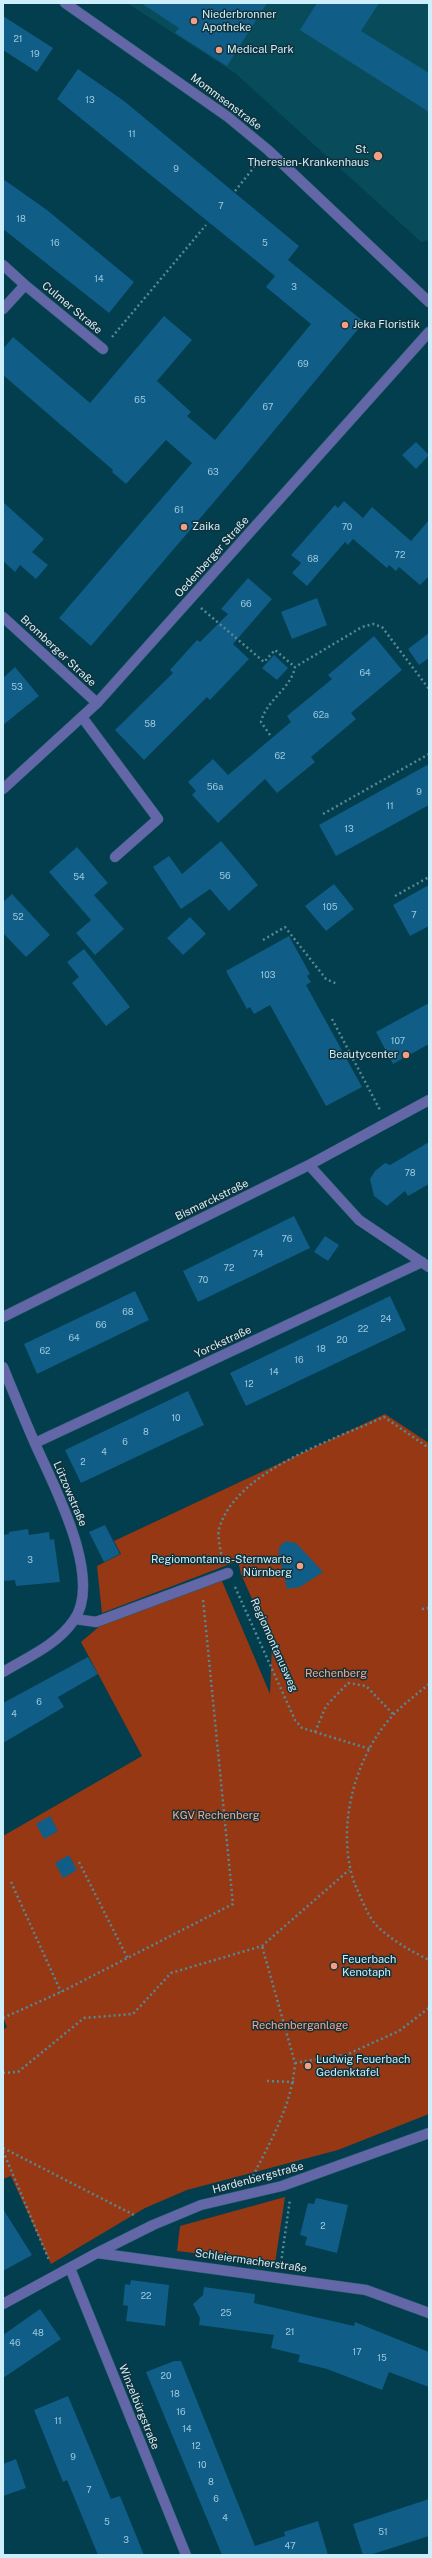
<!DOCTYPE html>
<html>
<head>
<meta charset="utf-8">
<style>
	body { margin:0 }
	#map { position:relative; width:432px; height:2558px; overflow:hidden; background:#023e4d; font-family:"Public Sans",sans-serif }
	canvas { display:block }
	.frame { position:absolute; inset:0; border:4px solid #cceffb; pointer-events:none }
</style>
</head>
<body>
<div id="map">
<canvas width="432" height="2558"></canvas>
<div class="frame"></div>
</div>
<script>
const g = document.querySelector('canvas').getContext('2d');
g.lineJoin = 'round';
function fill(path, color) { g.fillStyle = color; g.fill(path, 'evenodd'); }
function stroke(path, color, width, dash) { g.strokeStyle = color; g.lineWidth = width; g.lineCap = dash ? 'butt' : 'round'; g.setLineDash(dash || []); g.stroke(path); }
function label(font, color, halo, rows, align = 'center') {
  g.font = font + ' "Public Sans",sans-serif'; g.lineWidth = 3; g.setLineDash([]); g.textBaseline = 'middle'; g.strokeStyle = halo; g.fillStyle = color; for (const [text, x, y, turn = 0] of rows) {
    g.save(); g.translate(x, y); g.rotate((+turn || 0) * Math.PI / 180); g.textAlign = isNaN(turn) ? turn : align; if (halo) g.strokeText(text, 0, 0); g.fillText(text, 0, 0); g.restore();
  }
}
fill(new Path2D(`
	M127,3H429V240L421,242L235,73Z`), '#084c5c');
fill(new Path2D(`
	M385,1414L429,1443V2114L338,2150L187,2190L145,2208L51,2264L11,2176L3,2179V2030L7,2027L3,2018V1836L142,1756L81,1642L101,1625L222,1581L270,1694L272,1644L241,1574L238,1561L102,1613L97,1566L121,1554L114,1541Z
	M285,2197L275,2263L177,2251L180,2226Z`), '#963813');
fill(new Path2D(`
	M141,3H267L227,66L175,33L179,28Z
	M317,3H379L361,31L429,73V112L300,30Z
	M3,16L53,48L37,72L3,50Z
	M78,69L124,101L299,246L288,260L364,322L243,468L91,646L59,618L192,463L166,440L126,484L112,472L113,470L3,375V349L13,337L90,403L164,316L192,340L157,381L191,412L187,416L215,440L311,324L266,287L275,276L57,99Z
	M3,179L47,210L134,282L109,313L3,229Z
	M416,442L429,455L416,469L402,455Z
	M344,501L363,518L372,507L411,541L429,520V576L420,585L399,567L396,571L389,565L387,568L353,539L348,545L345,542L307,586L292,573L301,563L291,555L335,505L338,508Z
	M3,502L44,539L32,552L48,565L36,579L20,565L15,572L3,561Z
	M248,578L272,599L233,644L249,659L210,700L207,697L144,760L115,730L173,673L170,670L197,640L200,642L228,614L221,609Z
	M317,598L327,625L292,639L281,612Z
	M429,633V658L419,665L408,649Z
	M374,636L402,670L351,713L356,719L311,757L315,762L277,793L265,779L218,823L192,795L196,791L188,782L213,759L228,775L291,722L287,716L332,679L328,675Z
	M274,655L288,668L277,680L262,668Z
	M15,667L39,696L3,725V678Z
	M429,764V805L336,856L319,825Z
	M221,841L258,885L229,911L210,889L181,909L153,867L169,856L182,874Z
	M77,847L108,883L94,895L124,929L95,955L76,933L91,920L49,872Z
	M334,884L354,909L326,931L305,906Z
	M429,885V926L410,936L393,905Z
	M12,894L50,935L26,957L3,933V902Z
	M190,917L206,934L183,955L167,938Z
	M289,936L310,974L307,976L311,982L306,985L362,1087L326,1106L270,1005L254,1014L250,1007L247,1009L226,971Z
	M84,949L130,1007L106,1026L72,983L79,977L67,962Z
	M429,1003V1044L393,1064L376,1032Z
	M429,1142V1184L408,1196L405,1191L387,1206L374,1196L370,1179L375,1171L385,1163L390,1165Z
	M294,1216L310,1248L198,1302L183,1271Z
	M325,1236L339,1245L328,1261L314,1252Z
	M135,1291L149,1320L37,1374L24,1344Z
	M390,1296L406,1330L246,1406L230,1373Z
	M188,1391L204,1425L81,1483L65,1450Z
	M105,1525L120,1554L104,1562L89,1532Z
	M28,1529L29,1535L49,1532L50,1540L54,1539L60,1582L16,1586L15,1580L3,1581V1535L9,1534V1532Z
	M286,1541L296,1543L323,1572L300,1587L287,1589L279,1554V1547Z
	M88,1657L98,1674L58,1697L64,1707L3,1743V1703Z
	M50,1816L58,1831L44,1839L36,1824Z
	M69,1855L77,1870L63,1878L55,1863Z
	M316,2198L348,2205L337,2253L305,2245L307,2237L300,2235L308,2203L314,2204Z
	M3,2209L32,2255L3,2271Z
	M131,2280L169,2285L165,2326L126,2321L128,2306L123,2305L125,2284L130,2285Z
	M204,2287L255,2294L254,2303L354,2326L355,2322L429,2352V2387L389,2372L382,2390L327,2369L298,2362L300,2355L271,2348L274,2335L199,2325L200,2318L193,2304L203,2295Z
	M40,2309L61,2339L3,2378V2335Z
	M174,2361H181L255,2546L285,2536L284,2532L318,2521L328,2555H222L146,2372Z
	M68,2396L111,2499L120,2496L144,2555H98L67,2480L63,2482L34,2410Z
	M16,2459L26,2488L3,2496V2464Z
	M429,2499V2536L370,2555H363L353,2524Z`), '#105d87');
const lane = new Path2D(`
	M82,717L158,819L115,857
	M75,1619L96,1622L228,1573`);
const street = new Path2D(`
	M65,3L228,117L268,150L429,302
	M3,265L25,285L3,309
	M25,285L103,349
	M3,617L97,703
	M3,789L97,703L429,332
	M309,1165L359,1220L429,1267
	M3,1317L309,1165L429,1100
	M3,1367C14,1394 25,1421 37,1448C55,1488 103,1579 74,1620C57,1645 28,1657 3,1672
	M35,1443L422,1262
	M97,2253L153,2225L201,2205L282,2186L429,2133
	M70,2268L186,2555
	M3,2304L97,2253L366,2290L429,2313`);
stroke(lane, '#265e6c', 11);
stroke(street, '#265e6c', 11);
stroke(new Path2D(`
	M235,191L259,161
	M112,337L206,225
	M201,608L264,662L275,650L295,667
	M270,735L261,722C266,700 291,689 295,667L362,627L373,624L382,627L429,689
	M323,814L429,754
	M395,896L429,877
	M263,940L285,927L326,979L337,984
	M332,1019L380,1110
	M222,1559C221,1551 217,1537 219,1529C235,1471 333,1440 384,1417L429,1448
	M235,1587L295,1720L302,1728L370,1749
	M422,1609L429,1608
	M429,1684C417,1694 405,1703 394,1714C354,1756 334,1832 356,1887C362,1900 368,1917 378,1927C393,1941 411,1951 429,1960
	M315,1732L326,1706L348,1683L366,1686L394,1715
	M79,1862L128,1959
	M11,1882L61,1992
	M3,2018L61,1992L233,1904L203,1599
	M295,2063L348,2054L399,2031L429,2008
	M3,2073L18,2072L84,2018L133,2014L171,1973L262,1946L349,1870
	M267,2081L294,2082
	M3,2148L136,2216
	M3,2151L49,2260
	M253,2176C271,2140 292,2105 295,2063L262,1946
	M281,2263L290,2199`), '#578896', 2.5, [2, 3]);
stroke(lane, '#6367a7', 10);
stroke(street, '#6367a7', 10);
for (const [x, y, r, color] of [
	[194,21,4,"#f39f83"],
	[219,50,4,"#f39f83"],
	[378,156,5,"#f39f83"],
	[345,325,4,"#f39f83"],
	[184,527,4,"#f39f83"],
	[406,1055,4,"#f39f83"],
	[300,1566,4,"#f39f83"],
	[334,1966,4,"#f39f83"],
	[308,2066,4,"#f39f83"]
]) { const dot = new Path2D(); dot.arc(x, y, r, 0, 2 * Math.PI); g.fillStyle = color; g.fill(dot); stroke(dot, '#12323b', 1.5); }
label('9px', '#9dcade', null, [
	["21",18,39],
	["19",35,54],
	["13",90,100],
	["11",132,134],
	["9",176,169],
	["7",221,206],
	["18",21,219],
	["16",55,243],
	["5",265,243],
	["14",99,279],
	["3",294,287],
	["69",303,364],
	["65",140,400],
	["67",268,407],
	["63",213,472],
	["61",179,510],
	["70",347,527],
	["72",400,555],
	["68",313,559],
	["66",246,604],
	["64",365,673],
	["53",17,687],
	["62a",321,715],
	["58",150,724],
	["62",280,756],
	["56a",215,787],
	["9",419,792],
	["11",390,806],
	["13",349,829],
	["56",225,876],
	["54",79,877],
	["105",330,907],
	["7",414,915],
	["52",18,917],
	["103",268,975],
	["107",398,1041],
	["78",410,1173],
	["76",287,1239],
	["74",258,1254],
	["72",229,1268],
	["70",203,1280],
	["68",128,1312],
	["24",386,1319],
	["66",101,1325],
	["22",363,1329],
	["64",74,1338],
	["20",342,1340],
	["18",321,1349],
	["62",45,1351],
	["16",299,1360],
	["14",274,1372],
	["12",249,1384],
	["10",176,1418],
	["8",146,1432],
	["6",125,1442],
	["4",104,1452],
	["2",83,1462],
	["3",30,1560],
	["6",39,1702],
	["4",14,1714],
	["2",323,2226],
	["22",146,2296],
	["25",226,2313],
	["21",290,2332],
	["48",38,2333],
	["46",15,2343],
	["17",357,2352],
	["15",382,2358],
	["20",166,2376],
	["18",175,2394],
	["16",181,2412],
	["11",58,2421],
	["14",187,2429],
	["12",196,2446],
	["9",73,2457],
	["10",202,2465],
	["8",211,2482],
	["7",89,2490],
	["6",216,2499],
	["4",225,2518],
	["5",107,2522],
	["51",383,2532],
	["3",126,2540],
	["47",290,2546]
]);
label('11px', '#cceffb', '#12323b', [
	["Niederbronner",202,15],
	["Apotheke",202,28],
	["Medical Park",227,50],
	["St.",369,150,"right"],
	["Theresien-Krankenhaus",369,163,"right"],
	["Jeka Floristik",353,325],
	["Zaika",192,527],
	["Beautycenter",398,1055,"right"],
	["Regiomontanus-Sternwarte",292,1560,"right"],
	["Nürnberg",292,1573,"right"],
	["Feuerbach",342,1960],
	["Kenotaph",342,1973],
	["Ludwig Feuerbach",316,2060],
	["Gedenktafel",316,2073]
], 'left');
label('11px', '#cceffb', '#12323b', [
	["Mommsenstraße",226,102,37],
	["Culmer Straße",72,308,40],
	["Oedenberger Straße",212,557,-48],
	["Bromberger Straße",58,651,43],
	["Bismarckstraße",212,1200,-26],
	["Yorckstraße",223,1342,-25],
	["Lützowstraße",70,1494,67],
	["Regiomontanusweg",274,1645,66],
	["Hardenbergstraße",258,2178,-15],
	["Schleiermacherstraße",251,2261,8],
	["Winzelbürgstraße",139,2407,68]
]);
label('11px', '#fea587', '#12323b', [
	["Rechenberg",336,1674],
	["KGV Rechenberg",216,1816],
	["Rechenberganlage",300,2026]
]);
</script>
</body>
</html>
